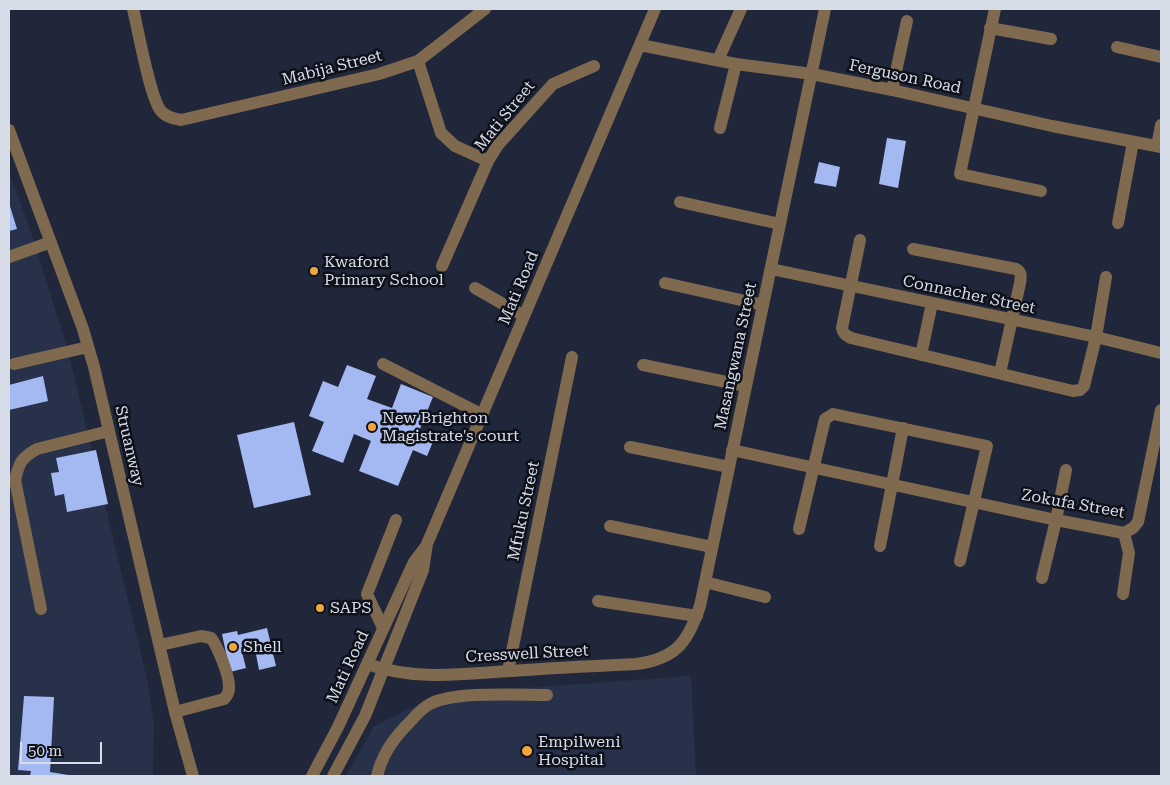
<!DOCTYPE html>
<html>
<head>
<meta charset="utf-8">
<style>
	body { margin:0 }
	#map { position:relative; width:1170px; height:785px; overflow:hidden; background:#21273b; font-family:"Roboto Serif",serif }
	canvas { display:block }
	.frame { position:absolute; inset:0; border:10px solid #d7dce9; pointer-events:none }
	.scale { position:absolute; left:20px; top:742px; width:82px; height:22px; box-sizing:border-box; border:2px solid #d7dce9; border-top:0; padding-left:6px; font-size:15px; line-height:18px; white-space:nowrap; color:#d7dce9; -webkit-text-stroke:4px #0e111a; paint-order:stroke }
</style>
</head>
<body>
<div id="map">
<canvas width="1170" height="785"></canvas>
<div class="frame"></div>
<div class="scale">50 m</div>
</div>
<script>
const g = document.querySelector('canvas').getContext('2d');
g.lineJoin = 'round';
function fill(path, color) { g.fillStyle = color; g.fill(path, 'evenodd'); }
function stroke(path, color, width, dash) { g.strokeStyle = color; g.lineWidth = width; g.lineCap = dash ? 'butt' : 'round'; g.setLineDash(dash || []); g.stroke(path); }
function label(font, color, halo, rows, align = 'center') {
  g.font = font + ' "Roboto Serif",serif'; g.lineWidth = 5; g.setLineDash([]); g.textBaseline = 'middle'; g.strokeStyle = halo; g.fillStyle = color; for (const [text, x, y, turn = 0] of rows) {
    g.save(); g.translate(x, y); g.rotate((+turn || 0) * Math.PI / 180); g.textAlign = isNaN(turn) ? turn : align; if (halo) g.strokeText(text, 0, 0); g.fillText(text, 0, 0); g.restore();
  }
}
fill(new Path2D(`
	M9,172L28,223L67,347L147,679L154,725L153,776H9Z
	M691,676L696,776H346L374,726L440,694Z`), '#28314a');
fill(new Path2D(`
	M887,138L906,141L898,188L879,184Z
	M819,162L840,167L836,187L814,183Z
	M9,203L17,229L9,231Z
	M347,365L376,376L367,399L392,408L401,384L433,397L419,431L435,437L427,456L413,450L398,486L359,471L371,441L354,434L343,463L312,451L324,422L309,416L323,381L338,387Z
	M43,376L48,401L9,410V385Z
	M294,422L311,495L254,508L237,435Z
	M96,450L108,504L67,512L64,494L55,496L51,473L59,472L56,458Z
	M267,628L276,666L259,670L255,649L242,652L246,668L230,672L222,634L237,631L238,635Z
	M24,696L54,697L50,772L74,776H30L31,771L18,770Z`), '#a4b8f2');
stroke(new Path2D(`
	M133,9C138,29 150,98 161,111C166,117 174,119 181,120L379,74L418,61L485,9
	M995,9L960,174L1041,191
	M990,28L1051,39
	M640,45L736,64L812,74L892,90L1052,126L1161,147
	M1117,47L1161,57
	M718,60L741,9
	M418,61L441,133L455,146L488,161
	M892,90L907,21
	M720,128L736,64
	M9,130L83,329L94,367L175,712L193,776
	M1157,146L1161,125
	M680,202L780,224
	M1118,223L1133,142
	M860,240L842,328C843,334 846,335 851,338L1073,391L1080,390L1084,386L1096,337L1106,277
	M913,249L1016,269C1022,272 1021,277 1020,283L1000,373
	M9,257L51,242
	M442,266L488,161L498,145L553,84L594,66
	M771,269L1096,337L1161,353
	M665,283L763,305
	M475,288L524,316
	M921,355L932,303
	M14,364L88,347
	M383,364L483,415
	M643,365L746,386
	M630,447L729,467
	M732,450L1056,520L1124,533L1133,528L1138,522L1161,410
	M610,526L712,547
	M799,529L825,419L833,414L987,446L960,561
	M880,546L903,428
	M1042,578L1056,520L1066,470
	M705,582L765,597
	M1123,594L1129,553L1124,533
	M598,601L697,616
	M41,609L15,480C19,463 21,458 37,449L109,431
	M383,628L367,594L396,520
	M160,645L201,636L211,638C218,647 230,677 229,688C229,693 227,696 224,699L175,712
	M367,664C416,681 461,674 511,671C552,668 594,666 636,664C676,659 688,642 700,606L825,9
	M508,671L572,357
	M312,776L338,727L414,562L426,546
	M333,776L365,716L423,570L427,544L655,9
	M377,776C382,756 391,742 405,727C413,719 420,709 430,704C454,691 518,695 547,695`), '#806a4f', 12);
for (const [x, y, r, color] of [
	[314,271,5,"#efa73d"],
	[372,427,5,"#efa73d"],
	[320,608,5,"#efa73d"],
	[233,647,5,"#efa73d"],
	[527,751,6,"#efa73d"]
]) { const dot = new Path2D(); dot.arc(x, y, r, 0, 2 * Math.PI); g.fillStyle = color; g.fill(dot); stroke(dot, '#0e111a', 2); }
label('16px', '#d7dce9', '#0e111a', [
	["Mabija Street",332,68,-14],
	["Ferguson Road",905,77,12],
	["Mati Street",505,116,-51],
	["Mati Road",519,288,-67],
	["Connacher Street",969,295,12],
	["Masangwana Street",736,356,-78],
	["Struanway",129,446,77],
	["Zokufa Street",1073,504,10],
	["Mfuku Street",524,511,-78],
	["Cresswell Street",527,654,-3],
	["Mati Road",348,667,-65]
]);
label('16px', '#d7dce9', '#0e111a', [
	["Kwaford",324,262],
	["Primary School",324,280],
	["New Brighton",382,418],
	["Magistrate's court",382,436],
	["SAPS",330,608],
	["Shell",243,647],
	["Empilweni",538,742],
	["Hospital",538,760]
], 'left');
</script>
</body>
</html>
